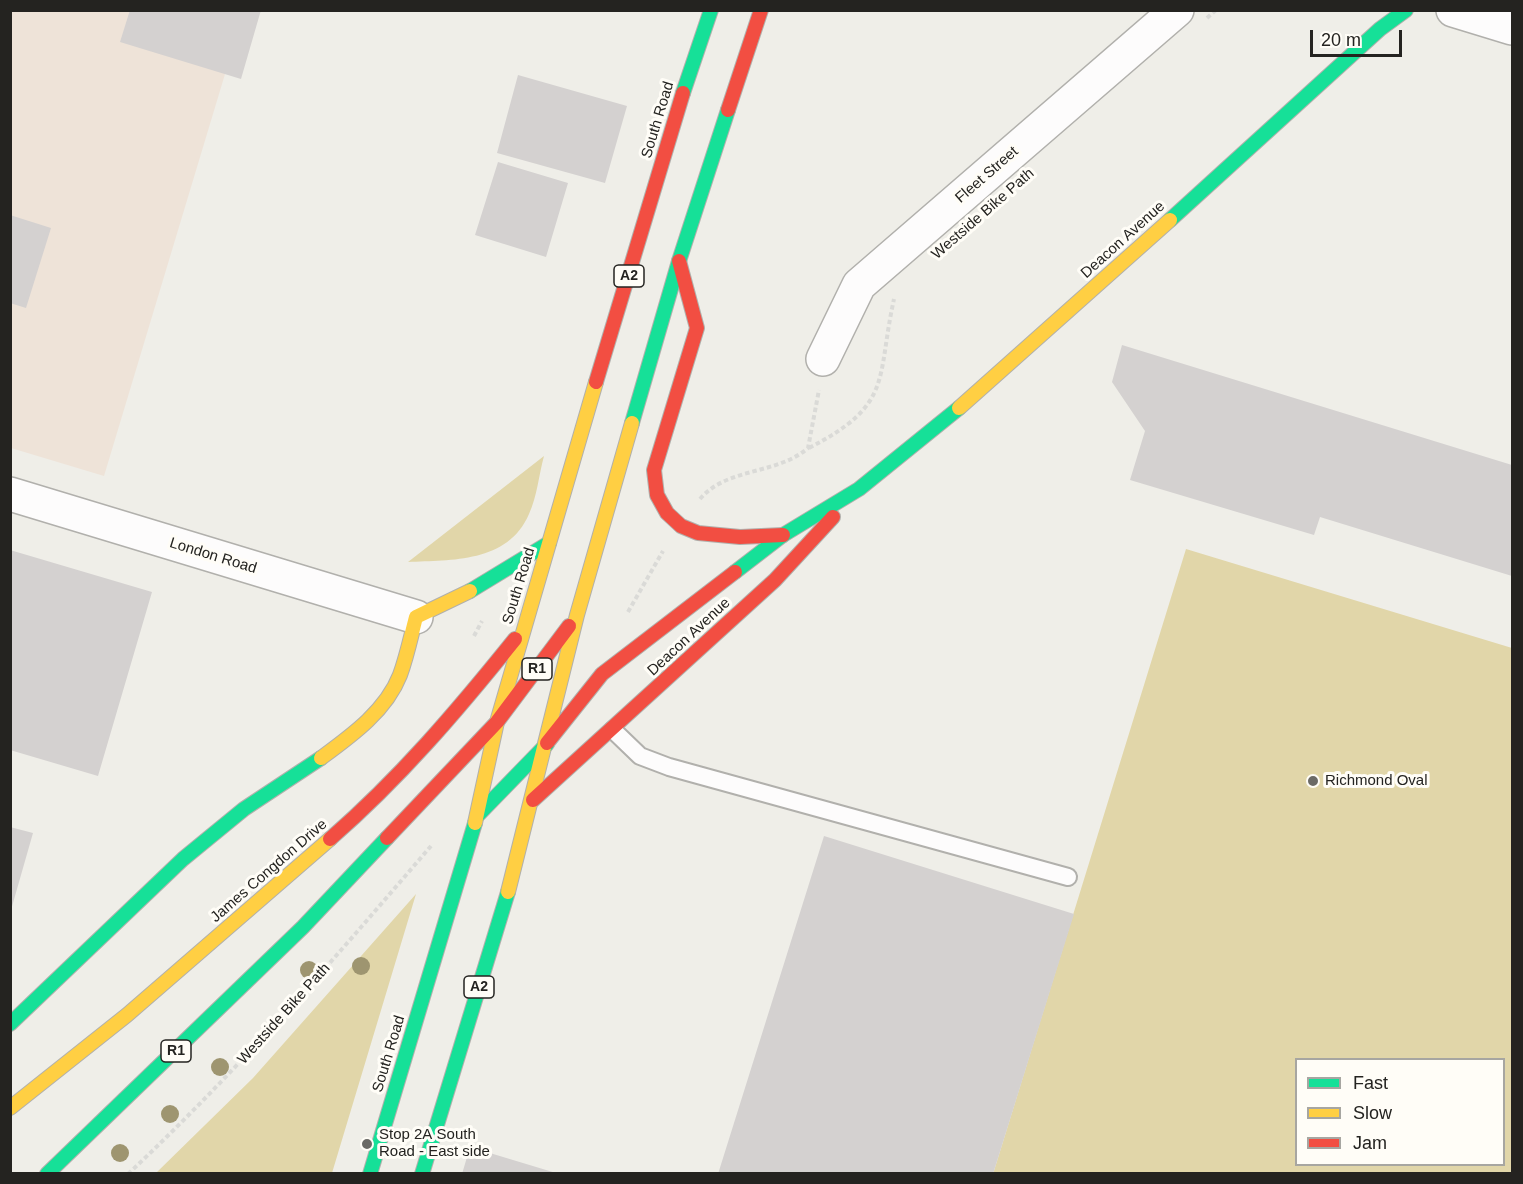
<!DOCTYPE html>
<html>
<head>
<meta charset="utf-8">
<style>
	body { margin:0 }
	#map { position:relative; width:1523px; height:1184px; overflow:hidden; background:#efeee8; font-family:Arial,sans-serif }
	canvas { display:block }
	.frame { position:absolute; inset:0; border:12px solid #242320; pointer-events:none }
	.legend { position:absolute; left:1295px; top:1058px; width:210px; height:108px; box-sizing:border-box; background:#fffdf7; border:2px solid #a7a6a1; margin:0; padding:8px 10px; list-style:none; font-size:18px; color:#242320 }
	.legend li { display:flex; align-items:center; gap:12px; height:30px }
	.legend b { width:30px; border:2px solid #a7a6a1 }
	.scale { position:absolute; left:1310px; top:30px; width:92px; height:27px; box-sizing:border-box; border:3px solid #242320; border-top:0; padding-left:8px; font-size:18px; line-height:21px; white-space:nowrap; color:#242320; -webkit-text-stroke:4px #fffdf7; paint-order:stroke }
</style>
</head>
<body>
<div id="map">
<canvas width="1523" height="1184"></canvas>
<div class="frame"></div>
<ul class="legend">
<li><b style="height:8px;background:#16e098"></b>Fast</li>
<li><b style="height:8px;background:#ffcf43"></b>Slow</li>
<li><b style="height:8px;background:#f24e42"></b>Jam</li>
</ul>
<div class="scale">20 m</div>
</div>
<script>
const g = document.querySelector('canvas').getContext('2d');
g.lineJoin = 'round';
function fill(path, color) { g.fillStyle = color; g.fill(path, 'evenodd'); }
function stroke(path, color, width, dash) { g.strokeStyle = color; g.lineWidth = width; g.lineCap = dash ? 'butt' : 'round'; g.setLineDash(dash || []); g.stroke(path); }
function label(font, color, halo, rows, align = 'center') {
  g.font = font + ' Arial,sans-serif'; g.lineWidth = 6; g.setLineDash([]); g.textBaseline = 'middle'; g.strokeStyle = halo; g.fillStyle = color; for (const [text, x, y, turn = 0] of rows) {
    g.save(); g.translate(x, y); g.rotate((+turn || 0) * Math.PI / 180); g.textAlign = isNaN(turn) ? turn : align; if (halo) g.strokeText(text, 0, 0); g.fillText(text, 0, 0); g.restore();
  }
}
fill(new Path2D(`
	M10,11H244L104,476L11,448Z`), '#eee3d8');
fill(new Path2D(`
	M544,456C539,474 537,497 529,514C508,563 451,560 408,562Z
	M1186,549L1512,648V1173L993,1174ZM1296,1060H1504V1164H1296Z
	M416,894L332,1173H156L253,1078Z`), '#e1d6a9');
fill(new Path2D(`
	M130,10H261L241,79L120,42Z
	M518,75L627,106L605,183L497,153Z
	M498,162L568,183L546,257L475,235Z
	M10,215L51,228L26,308L10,303Z
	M1122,345L1512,465V576L1320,517L1314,535L1130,480L1145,431L1112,382Z
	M10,550L152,592L98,776L10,750Z
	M10,827L33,833L11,910H10Z
	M824,836L1074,914L993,1174H718Z
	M470,1147L556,1173V1174H462Z`), '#d4d1d0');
const lane = new Path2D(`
	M613,730L640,756L669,767L1068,877`);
const street = new Path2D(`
	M1453,10L1512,28
	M823,359L859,285L1177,10
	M10,494L416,617`);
const fast = new Path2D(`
	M683,93L711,10
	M1170,220L1380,29L1406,10
	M632,423L679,261L728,110
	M735,572L783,535L859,489L959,408
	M470,591L549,543
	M477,816L547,744
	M10,1024L183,859L244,809L321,758
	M47,1174L303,927L387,838
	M370,1174L475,823
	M422,1174L508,892`);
const slow = new Path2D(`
	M959,408L1170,220
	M321,758C351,736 386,711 400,675C407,656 411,636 416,617L470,591
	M475,823L497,722L596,382
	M508,892L577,615L632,423
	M10,1108L127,1015L330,839`);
const jam = new Path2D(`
	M728,110L761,10
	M679,261L697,328L654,470L657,495L667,513L681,526L698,533L740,537L783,535
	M596,382L683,93
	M547,743L602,674L735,572
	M533,800L775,580L833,517
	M387,838L497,722L569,626
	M330,839C400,778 457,711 515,639`);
stroke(lane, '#b1b0ac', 20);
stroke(street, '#b1b0ac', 36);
stroke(fast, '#b1b0ac', 16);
stroke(slow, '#b1b0ac', 16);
stroke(jam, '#b1b0ac', 16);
stroke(new Path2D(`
	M1207,18L1216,10
	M809,448C894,404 876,380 894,299
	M700,499C727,467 777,475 808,448L819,390
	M628,612L663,551
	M474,636L482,621
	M128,1174C237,1072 334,959 431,846`), '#dadad7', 4, [4.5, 3]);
stroke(lane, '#fdfcfc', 16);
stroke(street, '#fdfcfc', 33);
stroke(fast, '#16e098', 14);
stroke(slow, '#ffcf43', 14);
stroke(jam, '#f24e42', 14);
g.fillStyle = '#9e9570';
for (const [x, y] of [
	[361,966],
	[309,970],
	[220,1067],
	[170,1114],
	[120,1153]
]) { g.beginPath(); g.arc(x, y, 9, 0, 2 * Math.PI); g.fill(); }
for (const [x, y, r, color] of [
	[1313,781,6,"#6b6a66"],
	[367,1144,6,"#6b6a66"]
]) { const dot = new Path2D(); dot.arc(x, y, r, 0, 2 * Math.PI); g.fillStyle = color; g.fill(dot); stroke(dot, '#fffdf7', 2); }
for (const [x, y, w] of [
	[629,276,30],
	[537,669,30],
	[479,987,30],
	[176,1051,30]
]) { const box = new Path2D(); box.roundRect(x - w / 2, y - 11, w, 22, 4.5); g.fillStyle = '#fffdf7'; g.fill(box); stroke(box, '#242320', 1.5); }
label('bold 14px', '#242320', null, [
	["A2",629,276],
	["R1",537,669],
	["A2",479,987],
	["R1",176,1051]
]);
label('15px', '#242320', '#fffdf7', [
	["South Road",658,120,-73],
	["Fleet Street",987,175,-41],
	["Westside Bike Path",983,214,-41],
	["Deacon Avenue",1123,240,-42],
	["London Road",213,556,17],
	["South Road",519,586,-73],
	["Deacon Avenue",689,637,-43],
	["James Congdon Drive",269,871,-41],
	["Westside Bike Path",284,1014,-48],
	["South Road",389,1054,-73]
]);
label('15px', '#242320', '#fffdf7', [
	["Richmond Oval",1325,781],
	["Stop 2A South",379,1135],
	["Road - East side",379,1152]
], 'left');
</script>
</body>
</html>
